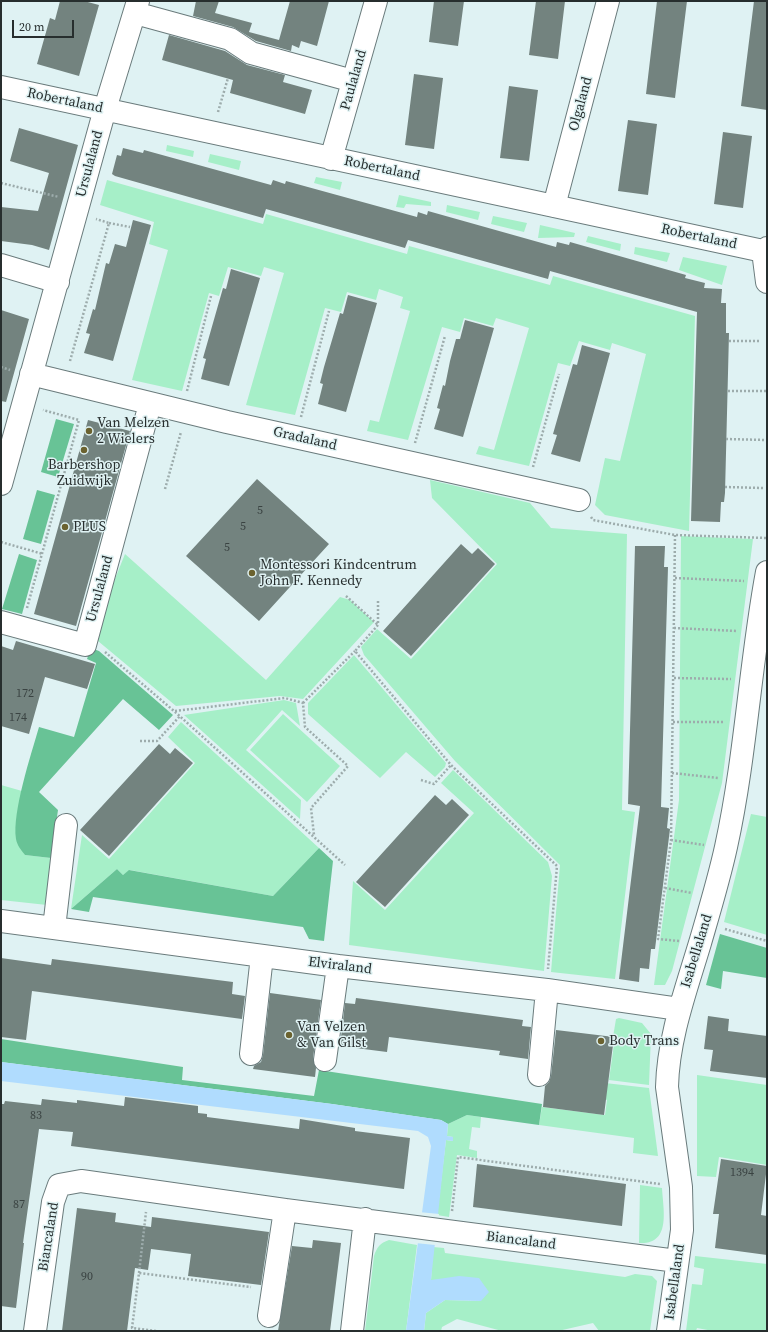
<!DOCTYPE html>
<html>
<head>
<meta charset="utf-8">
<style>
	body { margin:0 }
	#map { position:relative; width:768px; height:1332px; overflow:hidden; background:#dff2f3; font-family:"Source Serif 4",serif }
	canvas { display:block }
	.frame { position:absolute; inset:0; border:2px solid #272e2e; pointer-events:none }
	.scale { position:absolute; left:12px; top:20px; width:62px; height:18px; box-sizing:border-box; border:2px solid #272e2e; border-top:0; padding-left:5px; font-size:12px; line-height:14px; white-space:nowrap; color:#272e2e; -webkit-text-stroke:3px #dff2f3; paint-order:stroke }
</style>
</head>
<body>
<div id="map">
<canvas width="768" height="1332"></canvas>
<div class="frame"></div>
<div class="scale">20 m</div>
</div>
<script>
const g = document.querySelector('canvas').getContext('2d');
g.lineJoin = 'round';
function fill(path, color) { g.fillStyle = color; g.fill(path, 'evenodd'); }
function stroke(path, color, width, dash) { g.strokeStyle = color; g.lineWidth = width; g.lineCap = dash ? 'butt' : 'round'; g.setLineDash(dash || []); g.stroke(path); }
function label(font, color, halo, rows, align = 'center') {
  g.font = font + ' "Source Serif 4",serif'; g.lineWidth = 3; g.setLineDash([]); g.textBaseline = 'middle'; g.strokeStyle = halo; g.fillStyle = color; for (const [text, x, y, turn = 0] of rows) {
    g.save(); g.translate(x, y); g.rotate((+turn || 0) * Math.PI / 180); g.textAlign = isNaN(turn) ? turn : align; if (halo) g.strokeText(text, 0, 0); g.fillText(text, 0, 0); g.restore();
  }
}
fill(new Path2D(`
	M167,145L194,151L193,157L166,151Z
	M210,154L241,161L239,170L208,162Z
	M316,177L342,182L340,190L314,183Z
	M107,180L263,224L266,214L407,254L409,246L550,285L553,276L695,316L689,531L605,515L595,505L605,458L620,461L646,354L612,343L610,350L579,341L570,366L558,363L529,466L476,454L479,446L494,450L529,328L496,318L493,326L464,318L460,332L442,327L408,440L367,431L370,420L379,422L410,311L400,308L403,297L379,289L376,300L347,292L341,312L325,308L295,415L246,405L284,273L264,267L261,276L228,267L219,296L209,293L182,391L132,380L168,250L149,244L154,222L100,205Z
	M399,195L431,202V206L406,204L404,208L396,207Z
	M447,205L480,212L478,220L446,212Z
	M493,216L527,223L524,232L491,224Z
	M540,225L575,233L574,237L538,238Z
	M588,236L621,244L620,251L586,242Z
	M635,247L670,253L667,262L634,254Z
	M683,257L727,266L722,285L679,270Z
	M430,480L530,503L551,528L627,534L622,810L635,812L615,979L551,972L560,865L455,761L364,655L361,647L377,629L411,659L497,564L432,498Z
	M681,536L753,539L722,783L672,971L665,985H654L679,800Z
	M125,554L266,680L340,597L350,600L374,622L303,699L280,696L176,706L92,636Z
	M354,655L446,763L445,767L435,777L406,752L380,778L308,714V703Z
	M284,700L296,703L300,726L282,710L246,750L301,800L300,819L184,715Z
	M283,714L340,766L307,802L250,750Z
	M181,722L319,848L273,896L130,870L123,875L117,869L71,909L82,835L109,859L195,763L168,737Z
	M453,770L548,862L552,876L544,971L349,945L353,881L385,910L474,813L441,783Z
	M1,785L22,791L16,829L25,855L51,858L47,905L1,900Z
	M751,814L767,817V935L724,922Z
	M619,1018L642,1023L651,1034L649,1085L609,1080L615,1037H613L616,1019Z
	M697,1075L767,1085V1165L719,1157L716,1177L697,1176Z
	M605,1083L649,1088L658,1156L633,1153L634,1138L539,1125L542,1107L605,1115L607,1100L603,1099Z
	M467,1115L481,1117L480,1128L472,1127L469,1149L477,1151V1158L457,1155L449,1217L437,1215L446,1140L453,1141V1137L447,1136L448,1124Z
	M640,1185L662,1188C663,1209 672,1245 639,1243Z
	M389,1240L417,1245L406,1331H365L374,1256C377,1247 380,1243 389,1240Z
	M433,1247L444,1248L445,1253L625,1277L635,1274L652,1276L657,1281L650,1331H599L593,1323L558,1331H502L457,1319L442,1327L441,1331H424L426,1313L445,1300L481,1301L431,1280Z
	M695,1256L767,1264V1331H713L697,1328L696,1331H686L692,1284L702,1285L704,1269L694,1267Z`), '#a6efc8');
fill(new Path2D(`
	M56,419L74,424L58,477L41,472Z
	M37,490L55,495L41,544L23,539Z
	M19,554L37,560L22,614L2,609Z
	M91,648L99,651L173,715L159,730L123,699L39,792L58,810L51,858L25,855C21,850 17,845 16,839C12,812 31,755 39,727L74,737L96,663L87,659Z
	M319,848L333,861L324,941L309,939L303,927L93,897L89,912L71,909L117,869L123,875L129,870L273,896Z
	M720,934L767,948V978L723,971L721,989L706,985Z
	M1,1039L183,1067L182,1080L314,1096L319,1070L542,1104L539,1125L467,1115L448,1124L441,1120L332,1104L1,1062Z`), '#68c396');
fill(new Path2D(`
	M1,1062L332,1104L441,1120L448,1124L447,1136L453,1137V1141L446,1140L431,1280L459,1276L479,1278L489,1292L481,1301L445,1300L426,1313L424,1331H406L431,1146L428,1137L418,1131L1,1081Z`), '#b0dcfe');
fill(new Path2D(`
	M419,1212L439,1214L435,1245L415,1243Z`), '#dff2f3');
fill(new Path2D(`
	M60,1H84L99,5L79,76L37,64L50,18L55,20Z
	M196,1H219L215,13L252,23L249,32L279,40L290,1H329L317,46L301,41L299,48L292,45L291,51L256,41L233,27L193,16Z
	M434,1H464L458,46L429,42Z
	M536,1H565L558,59L529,55Z
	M657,1H687L675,98L646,94Z
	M754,1H767V110L741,106Z
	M169,35L225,51L247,65L285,75L283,82L312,90L305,114L230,93L233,80L162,60Z
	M414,74L443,78L434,149L405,145Z
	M509,86L538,90L529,161L500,158Z
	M628,120L657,124L648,195L618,191Z
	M19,128L78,145L49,250L32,245L1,241V207L38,211L49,173L10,161Z
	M723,132L752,136L743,208L714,204Z
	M123,148L143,153L144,150L271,185L273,180L285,184L286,181L417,217L418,212L427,215L428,211L556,247L557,242L569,245L570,242L686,275L685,278L705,283L704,288L722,289L721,303H726V333H729L725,493L724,502H721L720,522L691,521L697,312L550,271L548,279L408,240L405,248L266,209L263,218L115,176L112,174L117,155L121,156Z
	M133,220L151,225L113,361L84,353L90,334L86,333L93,309L95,310L106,263L109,264L115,244L126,247Z
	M231,269L260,278L229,386L201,379L206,359L203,358L223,288L226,289Z
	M348,295L377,303L346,412L318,404L323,384L320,383L324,367L340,313L343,314Z
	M1,310L29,319L6,402L1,401Z
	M465,320L494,328L463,437L434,429L440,409L437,408L443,385L445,386L450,361L456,339H460Z
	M582,345L610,353L580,462L551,454L557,435L553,434L573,364L577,365Z
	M88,420L130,431L76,626L34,614Z
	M257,479L329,544L259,621L186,556Z
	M461,544L472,554L478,548L495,564L411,656L383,631Z
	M635,546H665L664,567H668L661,807L669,808L667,828L670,829L655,949H651L649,969L640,968L639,982L619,979L640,806L628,804Z
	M16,641L95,664L87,689L45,677L29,734L1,726V646L13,650Z
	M159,744L170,754L175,748L193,763L109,856L80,830Z
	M435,795L446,805L452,799L469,815L385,907L356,882Z
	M1,958L51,965L52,959L233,982L232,994L245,996L242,1019L32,991L26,1040L1,1037Z
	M270,993L321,1000L313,1058L316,1068L315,1077L253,1069L254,1066L261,1062L263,1055Z
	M356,998L523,1020L522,1026L531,1027L528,1059L499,1055L500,1051L389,1037L387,1052L340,1046L345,1003L355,1004Z
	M708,1016L729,1019L728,1031L767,1036V1078L710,1071L713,1050L704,1049Z
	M556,1030L614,1037L604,1115L543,1107L545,1086L549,1082L551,1076Z
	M125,1097L198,1106V1113L207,1114V1117L299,1129L300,1119L355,1128V1131L410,1138L404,1189L71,1146L73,1132L39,1129L23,1243H24L16,1308L1,1306V1104H4L5,1101L41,1105L42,1099L77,1103V1100L124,1106Z
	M721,1159L767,1166L761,1215L767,1216V1255L715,1248L719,1214H713Z
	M477,1164L626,1184L622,1226L473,1207Z
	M77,1208L116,1213L115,1222L151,1227L152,1217L269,1232L261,1285L188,1276L191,1254L151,1249L148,1270L135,1268L127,1331H62Z
	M313,1240L341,1243L330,1331H278L292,1246L312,1248Z`), '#73837f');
const minor = new Path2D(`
	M135,13L230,39L251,53L353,81
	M1,87L763,251
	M331,159L376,1
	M554,206L608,1
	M767,248L763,251L767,282
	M1,265L58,282
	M31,374L227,422L579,500
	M1,484L105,109L138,1
	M1,622L85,645L150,404
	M1,921L338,966L547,990L679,1009
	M54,928L66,825
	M251,1054L262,956
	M325,1060L338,966
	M539,1075L547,990
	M269,1316L285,1210
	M35,1331L53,1202L59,1185L81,1181L285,1210L677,1261
	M352,1331L365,1219
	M668,1331L682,1230L681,1187L667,1087C668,1038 686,990 700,943C709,912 719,879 726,847C746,756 750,663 767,572`);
stroke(minor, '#6a7b7c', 24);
stroke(new Path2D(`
	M218,112L228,78
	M1,183L59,197
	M109,223L130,227
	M729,341H759
	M70,361L109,223L96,219
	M1,367L10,370
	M187,391L211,296
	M728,391H766
	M301,417L329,311
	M726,439L767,440
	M415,443L445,336
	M533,467L559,374
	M725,487L763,488
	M165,489L181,432
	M591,517L593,520L675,535L767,538
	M675,535L671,840L658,939L679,941
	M1,542L43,554
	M675,578L744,581
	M346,596L378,625
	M378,601V625L355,651L451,765L557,866L548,969
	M27,608L79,420L43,410
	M674,628L737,631
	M105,652L174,711L345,865
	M674,678L731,679
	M303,703L355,651
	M175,711L285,698L303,703L305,727L348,766L311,808L314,835
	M673,722H724
	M140,741H157L180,716
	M672,773L718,778
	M421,780L434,784L451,765
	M671,840L704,845
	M665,888L692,893
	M725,929L767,941
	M452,1211L458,1157L660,1184
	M139,1273L146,1212
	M156,1331L132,1328L139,1273L251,1287`), '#9dacac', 2.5, [2, 2]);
stroke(minor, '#fff', 22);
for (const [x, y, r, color] of [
	[89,431,4,"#6b622f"],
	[84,450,4,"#6b622f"],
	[65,527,4,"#6b622f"],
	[252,573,4,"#6b622f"],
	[289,1035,4,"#6b622f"],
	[601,1041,4,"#6b622f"]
]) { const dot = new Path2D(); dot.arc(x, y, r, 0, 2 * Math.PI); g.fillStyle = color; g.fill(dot); stroke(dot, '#dff2f3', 1.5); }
label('12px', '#3a4342', null, [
	["5",260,511],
	["5",243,527],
	["5",227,548],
	["172",25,694],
	["174",18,718],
	["83",36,1116],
	["1394",742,1173],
	["87",19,1205],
	["90",87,1277]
]);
label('14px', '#272e2e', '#dff2f3', [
	["Paulaland",354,80,-74],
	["Robertaland",65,101,12],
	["Olgaland",581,104,-75],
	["Ursulaland",90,164,-75],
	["Robertaland",382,169,12],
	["Robertaland",699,237,12],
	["Gradaland",305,439,13],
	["Ursulaland",100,589,-75],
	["Isabellaland",697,951,-73],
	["Elviraland",340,966,7],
	["Biancaland",49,1237,-81],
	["Biancaland",521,1241,7],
	["Isabellaland",675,1282,-82]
]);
label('14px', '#272e2e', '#dff2f3', [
	["Van Melzen",97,423],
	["2 Wielers",97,439],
	["Barbershop",84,465,"center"],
	["Zuidwijk",84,481,"center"],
	["PLUS",73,527],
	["Montessori Kindcentrum",260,565],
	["John F. Kennedy",260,581],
	["Van Velzen",297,1027],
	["& Van Gilst",297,1043],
	["Body Trans",609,1041]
], 'left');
</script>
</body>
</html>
